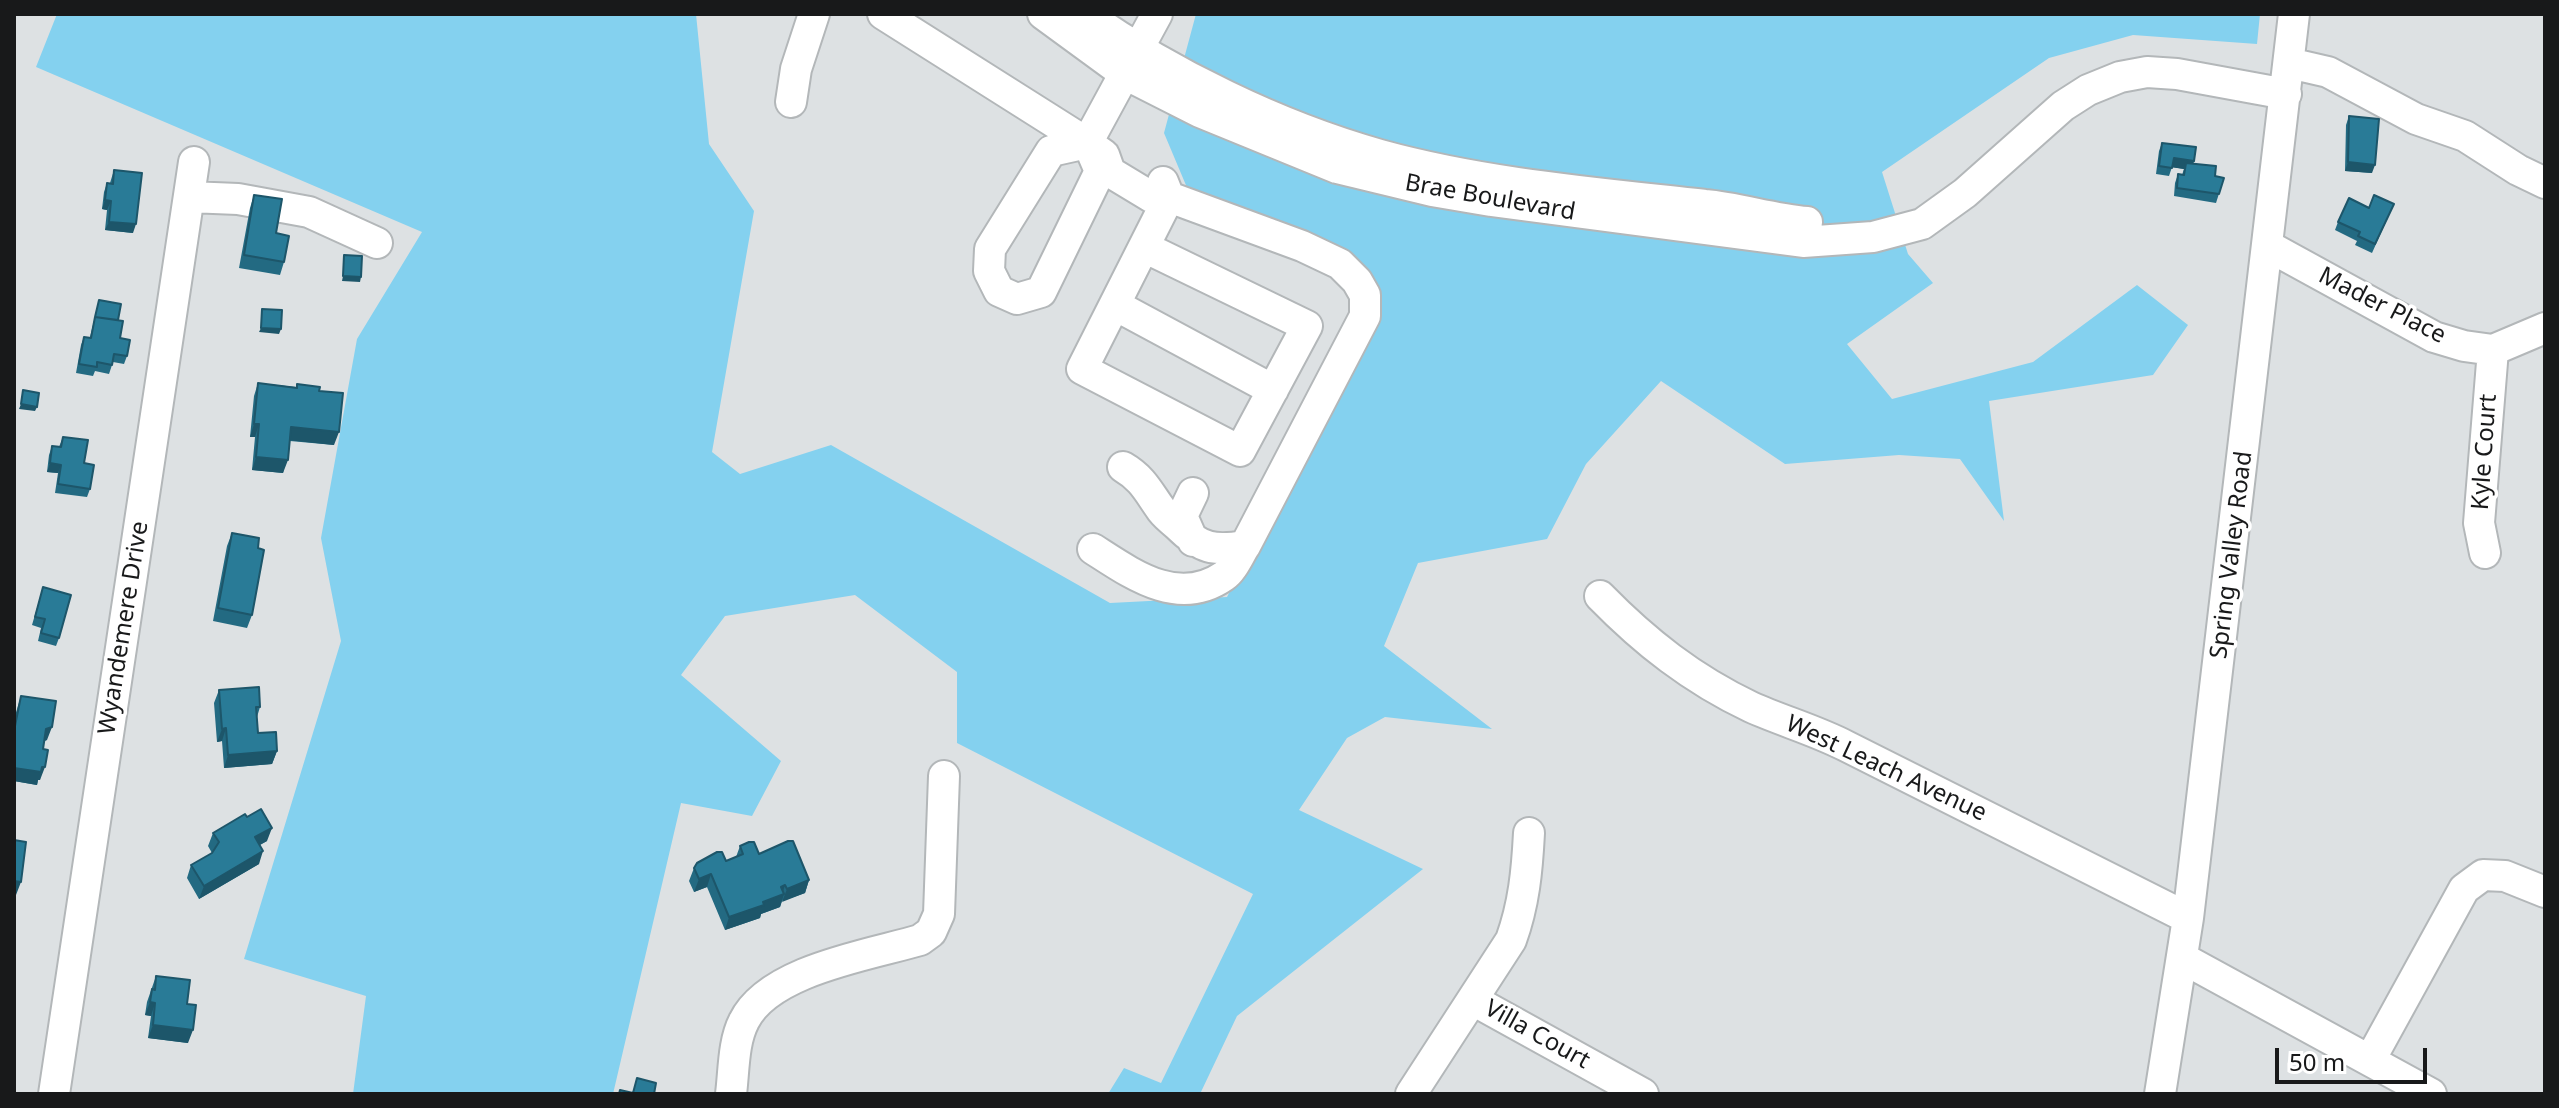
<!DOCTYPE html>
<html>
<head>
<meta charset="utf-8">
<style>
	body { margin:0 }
	#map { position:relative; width:2559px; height:1108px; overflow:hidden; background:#dde1e3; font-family:"Noto Sans",sans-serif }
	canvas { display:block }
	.frame { position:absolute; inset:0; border:16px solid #18191a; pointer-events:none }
	.scale { position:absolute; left:2275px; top:1048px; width:152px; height:36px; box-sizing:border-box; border:4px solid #18191a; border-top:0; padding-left:10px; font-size:24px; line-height:28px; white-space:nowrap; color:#18191a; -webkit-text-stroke:6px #fff; paint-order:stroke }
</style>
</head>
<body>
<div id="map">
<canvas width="2559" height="1108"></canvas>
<div class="frame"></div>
<div class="scale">50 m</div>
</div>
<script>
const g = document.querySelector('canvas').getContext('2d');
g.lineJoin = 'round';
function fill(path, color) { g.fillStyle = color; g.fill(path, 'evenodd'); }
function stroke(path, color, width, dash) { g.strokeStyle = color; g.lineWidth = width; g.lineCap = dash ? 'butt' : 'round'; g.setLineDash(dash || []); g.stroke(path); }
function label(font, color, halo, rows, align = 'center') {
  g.font = font + ' "Noto Sans",sans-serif'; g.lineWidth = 7; g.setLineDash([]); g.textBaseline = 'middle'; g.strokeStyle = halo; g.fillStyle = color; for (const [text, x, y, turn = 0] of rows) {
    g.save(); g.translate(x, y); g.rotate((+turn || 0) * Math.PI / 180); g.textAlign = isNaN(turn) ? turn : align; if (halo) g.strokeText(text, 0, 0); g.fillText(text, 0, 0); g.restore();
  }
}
fill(new Path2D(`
	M57,14H696L709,144L754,211L712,452L740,474L831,445L1110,603L1227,597L1378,299L1188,190L1164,133L1196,14H2260L2257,44L2133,35L2049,58L1882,172L1908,254L1933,283L1847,344L1892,399L2033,362L2137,285L2188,325L2153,375L1989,401L2004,521L1960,459L1899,455L1785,464L1661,381L1586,464L1547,539L1418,563L1384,646L1492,729L1385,717L1347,738L1299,810L1423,869L1237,1016L1200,1094H1108L1124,1068L1161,1083L1253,894L957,743V672L855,595L725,616L681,675L781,761L752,816L681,803L613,1094H353L366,996L244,959L341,641L321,538L357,339L422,232L36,67Z`), '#84d1ef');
const minor = new Path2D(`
	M883,14L1087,143L1104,155L1110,172L1153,198L1169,197L1302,246L1340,264L1357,281L1365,295V316L1245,546C1239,555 1233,570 1224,576C1178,608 1132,574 1093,549
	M1043,14L1125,74L1200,112L1337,168L1432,191L1491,201L1803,242L1873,237L1922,224L1965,193L2063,106L2088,90L2120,77L2147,72L2177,74L2286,94
	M1085,14C1172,74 1277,126 1380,155C1485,184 1597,193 1705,205C1739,208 1772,219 1807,222
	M2289,63L2328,72L2416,119L2465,136L2518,170L2545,183
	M791,102L796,69L814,14
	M1091,150L1100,171L1041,292L1017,299L999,291L989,271L990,249L1051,151L1087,143L1157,14
	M189,197L238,199L309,212L377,243
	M2268,246L2434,337L2464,346L2493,350L2545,328
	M1144,247L1307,326L1240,451L1082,369L1169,197L1163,182
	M1115,305L1273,390
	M1123,467C1142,478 1148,491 1160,508C1164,515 1172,520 1178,526C1201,549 1214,551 1245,546
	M1193,493L1182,516L1193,541
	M2485,553L2479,523L2493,350
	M1600,596C1645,642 1692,679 1751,707C1782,721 1815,730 1846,746C1960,803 2074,860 2188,918
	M2182,958L2431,1094
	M1473,1000L1643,1094
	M2370,1060L2464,889L2483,875L2505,876L2545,892
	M54,1094L194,162
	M731,1094C734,1071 733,1042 744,1021C769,970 869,955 920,940L931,932L939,914L944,776
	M1411,1094L1511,940C1524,904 1527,871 1529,833
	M2160,1094L2188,918L2294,14`);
stroke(minor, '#b3b7b9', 34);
stroke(minor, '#fff', 30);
fill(new Path2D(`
	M2349,116L2372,173L2345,171L2346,125Z
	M2162,143L2194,161L2193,164L2215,176L2224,178L2216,203L2174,196L2175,183L2178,174L2182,175L2184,169L2172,167L2169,176L2156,174L2159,151Z
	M114,170L133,233L105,230L107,210L102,209L104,192L107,183H110Z
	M254,195L276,233L284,262L280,275L239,268L250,208Z
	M2394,204L2372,253L2355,245L2357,241L2335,230L2338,222L2369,208Z
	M99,300L118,320L120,338L127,356L124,364L113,362L109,374L95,371L93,376L76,373L81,345L84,337H90Z
	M258,383L296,387L297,384L319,391L334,445L290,441L283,473L252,470L255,437H250L254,396Z
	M63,437L84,463L90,489L87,497L55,493L58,473L47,472L49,455L52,446L59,447Z
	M232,533L258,548L252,615L247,628L213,621L227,546Z
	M43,587L59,638L56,646L38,641L41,628L32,625Z
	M219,690L260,707L257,717L258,733L277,751L272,764L224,768L222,741L217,742L214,703Z
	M21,696L47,740L44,741L40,780H38L37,785L14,781V719Z
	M213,833L267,841L260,845L259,864L199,899L187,878L191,865L212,853L208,846Z
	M740,846L809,880L805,893L782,901L780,907L761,914L760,918L725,930L707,887L694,892L689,881L694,868L726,861L736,857Z
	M156,976L187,1004L188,1043L148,1038L151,1016L145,1015L147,1002Z`), '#236a82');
fill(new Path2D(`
	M2174,158L2194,161L2191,170L2186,163L2184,169L2170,167Z
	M2348,162L2375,165L2372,173L2345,171Z
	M105,200L111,201L107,210L102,209Z
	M109,222L136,224L133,233L105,230Z
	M343,276L361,277L360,282L342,281Z
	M261,328L281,329L279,334L259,332Z
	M21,404L37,407L35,411L19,409Z
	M254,424H259L255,437H250Z
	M291,427L339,432L334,445L287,440Z
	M256,457L288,460L283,473L252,470Z
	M50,463L61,465L58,473L47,472Z
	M52,727L47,740L41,742L46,729Z
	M226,728L222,741L217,742L222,729Z
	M277,751L272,764L224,768L228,755Z
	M45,767L40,780H38L37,785L14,781V768Z
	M272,828L267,841L250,850L255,837Z
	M263,851L259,864L199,899L204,886Z
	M711,874L707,887L694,892L699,879Z
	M809,880L805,893L782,902L787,889Z
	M14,881L21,882L16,895H14Z
	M785,885L782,895L784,894L780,907L761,914L760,918L725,930L729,917L763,902L781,887Z
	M150,1002L155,1003L151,1016L145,1015Z
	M153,1025L193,1030L188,1043L148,1038Z`), '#1d566a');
const building = new Path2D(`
	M2349,116L2379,119L2375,165L2348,162Z
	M2162,143L2196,147L2194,161L2174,158L2172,168L2159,166Z
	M2186,163L2216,166L2215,176L2224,178L2219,194L2177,188L2178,174L2184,175Z
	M114,170L142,173L136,224L109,222L111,201L105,200L107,183L113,184Z
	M254,195L282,199L276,233L289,236L284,262L244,255Z
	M2374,195L2394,204L2375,244L2358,236L2360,232L2338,222L2349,198L2369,208Z
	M344,255L362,256L361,277L343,276Z
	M99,300L121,304L118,320L95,317Z
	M262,309L282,310L281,329L261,328Z
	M95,317L123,321L120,338L130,340L127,356L114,354L112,365L97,362V367L79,364L84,337L91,338Z
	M258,383L297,388V384L320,387L319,391L343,393L339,432L291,427L288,460L256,457L259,424H254Z
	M23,390L39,393L37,407L21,404Z
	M63,437L88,440L84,463L94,465L90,489L58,484L61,465L50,463L52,446L61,447Z
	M232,533L259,538L258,548L264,550L252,615L218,608Z
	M43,587L71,595L59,638L41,633L45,619L35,617Z
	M259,687L260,707H256L258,733L276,732L277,751L228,755L226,728L222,729L219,690Z
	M21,696L56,701L52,727L46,729L43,749L48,750L45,767H42L41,772L14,768V731Z
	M261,809L272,828L255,837L263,851L204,886L191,865L212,853L219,842L213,833L245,814L247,817Z
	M14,840L26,842L21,882L14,881Z
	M788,841H793L809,880L787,889L785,885L781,887L784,894L763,902L764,905L729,917L711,874L699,879L694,868L697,863L717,852H722L726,861L743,854L740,846L749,842H754L759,854Z
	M156,976L190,980L187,1004L196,1005L193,1030L153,1025L155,1003L150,1002L152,989L155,990Z
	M637,1078L656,1083L654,1094H619L620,1090L633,1093Z`);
fill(building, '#297b97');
stroke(building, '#1d566a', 2);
label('24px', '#18191a', '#fff', [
	["Brae Boulevard",1490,198,10],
	["Mader Place",2382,306,27],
	["Kyle Court",2485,452,-86],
	["Spring Valley Road",2232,555,-83],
	["Wyandemere Drive",124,628,-81],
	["West Leach Avenue",1886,769,25],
	["Villa Court",1537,1035,29]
]);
</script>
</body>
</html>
